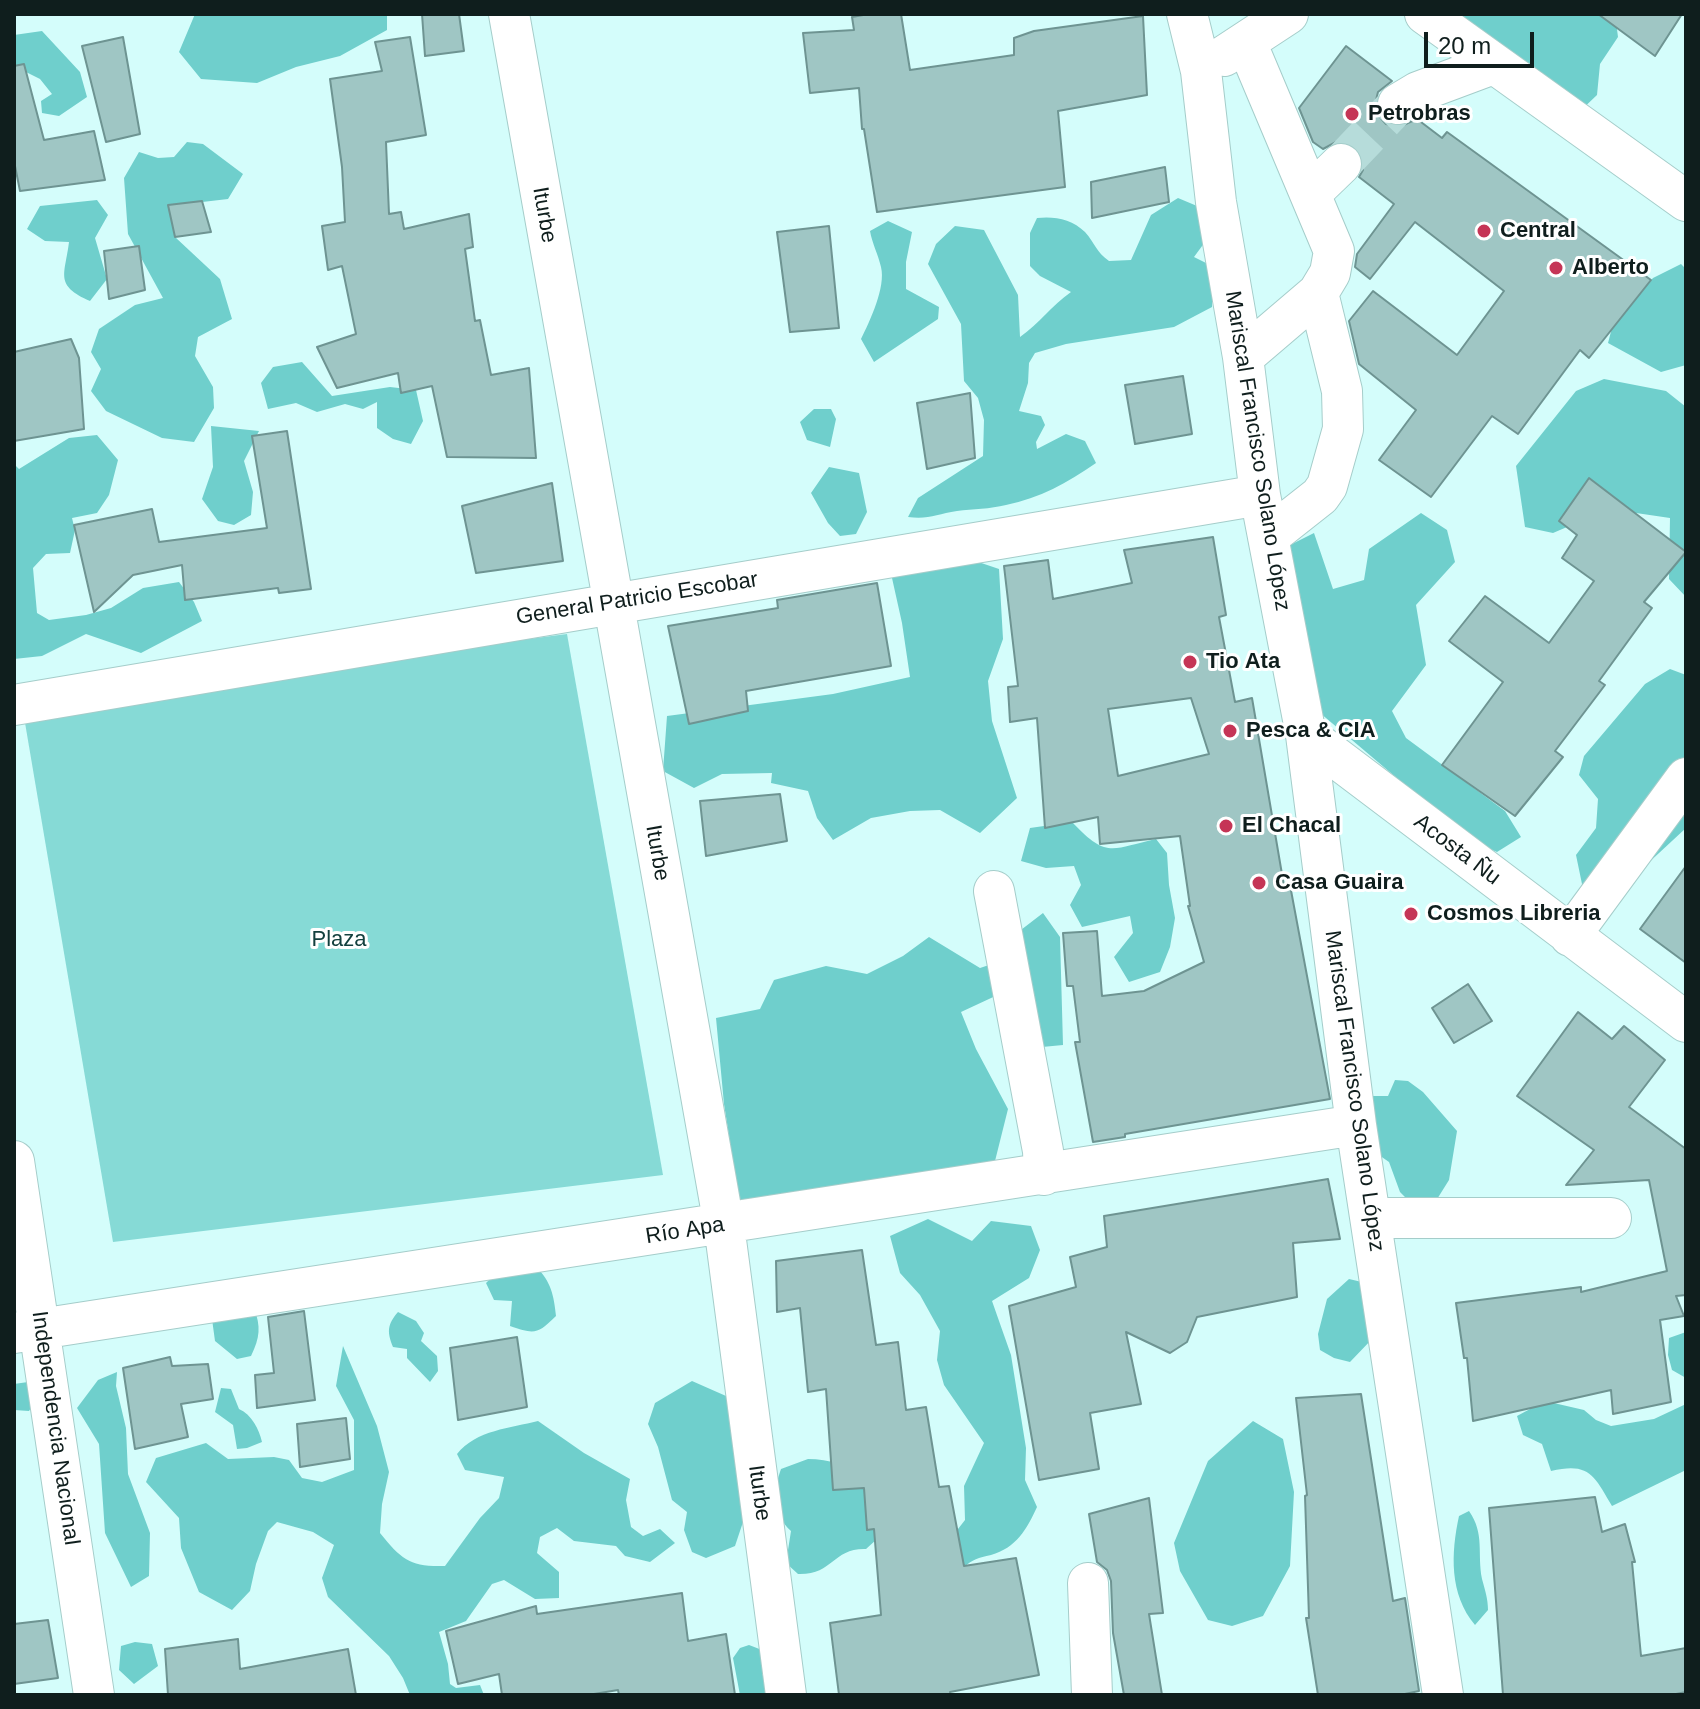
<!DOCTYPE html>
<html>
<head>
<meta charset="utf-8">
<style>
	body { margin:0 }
	#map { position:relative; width:1700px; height:1709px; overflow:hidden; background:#d4fdfb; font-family:Helvetica,sans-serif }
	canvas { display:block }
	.frame { position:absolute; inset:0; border:16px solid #0f1e1d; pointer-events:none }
	.scale { position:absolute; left:1424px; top:32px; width:110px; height:36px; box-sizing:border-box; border:4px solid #0f1e1d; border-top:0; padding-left:10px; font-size:24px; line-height:28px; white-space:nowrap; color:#0f1e1d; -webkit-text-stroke:6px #fff; paint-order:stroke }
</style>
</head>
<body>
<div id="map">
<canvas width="1700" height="1709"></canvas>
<div class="frame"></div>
<div class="scale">20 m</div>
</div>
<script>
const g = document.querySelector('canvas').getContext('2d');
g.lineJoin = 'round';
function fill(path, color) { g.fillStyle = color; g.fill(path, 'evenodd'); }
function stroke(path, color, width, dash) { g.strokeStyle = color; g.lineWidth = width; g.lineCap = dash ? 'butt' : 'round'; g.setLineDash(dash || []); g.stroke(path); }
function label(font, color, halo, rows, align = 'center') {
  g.font = font + ' Helvetica,sans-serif'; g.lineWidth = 6; g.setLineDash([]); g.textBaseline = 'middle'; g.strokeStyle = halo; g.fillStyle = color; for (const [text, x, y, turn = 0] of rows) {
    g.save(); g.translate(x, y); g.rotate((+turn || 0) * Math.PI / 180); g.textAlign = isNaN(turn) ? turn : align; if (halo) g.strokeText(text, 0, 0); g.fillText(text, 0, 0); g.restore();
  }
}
fill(new Path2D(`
	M567,634L663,1175L113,1242L22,705Z`), '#86dad6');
fill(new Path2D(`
	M195,14H387V30L340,56L296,67L257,83L201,79L179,52Z
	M1464,14H1615L1618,37L1600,64L1597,95L1575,116L1493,88L1470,73L1457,44Z
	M42,31L80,72L87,97L59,116L42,113L41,101L52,94L40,79L26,72L14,75V35Z
	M187,142L203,144L243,174L228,199L168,206L175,237L220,279L232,319L198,337L195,356L213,387L214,408L194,442L162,438L106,411L91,391L101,369L91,352L99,329L135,305L163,298L128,234L124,178L139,152L158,158L174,157Z
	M1178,198L1197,206L1213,231L1194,257L1212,266V307L1174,327L1066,344L1035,353L1029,363L1028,383L1019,411L1041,416L1045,425L1036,442L1037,449L1066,434L1085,441L1096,463C1067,483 1040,498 1006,505C990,509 973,509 957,511C937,514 928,520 908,517L918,498L983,456L984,420L978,398L964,381L961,324L928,264L936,244L955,226L984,230L1018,295L1020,337C1039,324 1052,305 1071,292L1040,276L1030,266V233L1037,218C1054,216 1072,219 1085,232C1095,243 1096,252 1109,261L1131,260L1151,215Z
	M97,200L108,215L95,238L107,279L90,301C54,285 65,275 69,242L45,241L27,229L40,206Z
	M888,221L912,232L906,262V289L939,307L938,319L874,362L861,339C870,321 886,287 881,267C878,254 872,243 870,231Z
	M1681,264L1686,269V365L1661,372L1608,343L1613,324L1653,278Z
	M302,362L332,396L390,387L416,390L423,421L411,444L393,439L377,428V402L363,409L345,404L317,412L296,403L268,409L261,383L273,367Z
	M1604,379L1666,391L1686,407V597L1669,579L1670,518L1609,509L1553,533L1525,527L1516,466L1576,391Z
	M814,409H831L836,419L830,447L807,440L800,422Z
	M211,426L259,431L244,461L253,492L251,515L234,525L218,521L202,499L213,467Z
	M97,435L118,460L109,495L97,513L72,518L75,530L70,553L46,554L33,568L37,613L49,620L86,615L111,608L143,588L179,582L194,602L202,621L141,653L86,634L42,656L14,659V464L19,469L69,438Z
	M829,467L859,473L867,512L856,534L840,536L828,523L811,493Z
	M1421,513L1447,530L1455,562L1416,605L1426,665L1392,711L1406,738L1505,811L1521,837L1497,852L1470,840L1313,707L1286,547L1314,533L1333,589L1364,580L1369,549Z
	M940,549L999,569L1003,639L988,681L992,721L1017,798L980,833L940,810L910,811L871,818L833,840L817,818L808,791L771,783L772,773L722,774L694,788L663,771L667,716L833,694L910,677L902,623L890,569Z
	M1670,669L1686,675V828L1604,904L1582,884L1576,855L1596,828L1598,799L1579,775L1584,756L1645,684Z
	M1072,822C1107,859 1111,849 1156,839L1167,853L1169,885L1175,918L1170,947L1160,972L1129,982L1114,957L1133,933L1130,916L1082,927L1070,905L1081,885L1074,866L1046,868L1021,861L1030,828Z
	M1043,913L1060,937L1063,1045L1042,1047L1017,933Z
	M929,937L980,968L1001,961L1004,992L961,1012L976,1049L1008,1109L995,1161L740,1206L724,1104L716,1018L760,1009L774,980L826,966L867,974L903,956Z
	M1395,1080L1408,1081L1423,1092L1457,1131L1449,1180L1434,1204L1411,1203L1400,1192L1389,1162L1376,1153L1362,1113L1373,1096H1388Z
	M928,1219L972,1241L991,1221L1031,1226L1040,1250L1029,1278L992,1301L1011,1355L1026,1448L1025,1480L1037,1507C1027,1529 1016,1548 991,1555C978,1558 973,1559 963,1568L951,1538L965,1520L964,1486L984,1443L944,1385L937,1360L940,1331L920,1295L900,1273L890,1236Z
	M536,1267C551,1281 554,1296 556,1316C537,1335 534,1334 510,1326L512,1301L494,1300L486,1283L496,1273Z
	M1349,1279L1366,1283L1373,1338L1350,1362L1334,1358L1320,1350L1318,1334L1327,1299Z
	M254,1308C261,1327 260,1337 251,1356L237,1359L215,1341L212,1319Z
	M398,1312L416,1321L424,1333L421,1341L437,1356L438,1371L430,1382L407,1358V1349L393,1347C387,1332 387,1325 398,1312Z
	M1686,1332V1378L1672,1370L1668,1355L1669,1338Z
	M343,1346L377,1426L389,1472L382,1504L380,1533C402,1560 410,1567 445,1566L480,1518L499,1498L504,1477L465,1470L457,1454C476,1430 511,1428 538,1421L584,1453L630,1479L626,1500L631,1527L643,1536L660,1529L675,1543L650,1562L625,1556L616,1546L574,1541L557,1528L540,1537L537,1553L559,1572V1598L535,1599L504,1580L492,1584L466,1621L439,1632L448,1664L450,1684L456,1688L480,1685L484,1695H410L403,1678L389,1656L328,1597L322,1578L334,1545L313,1532L277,1522L268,1531L256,1564L250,1591L232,1610L199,1592L181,1548L179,1518L146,1482L156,1458L206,1443L228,1459L274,1457L289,1460L302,1478L322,1482L354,1470V1420L336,1386Z
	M117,1372L116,1386L126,1428L128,1474L150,1533L149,1576L131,1587L105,1533L99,1444L77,1408L98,1380Z
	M35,1381L37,1398L29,1411L14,1410V1384Z
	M692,1381L726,1396L741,1484L744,1519L735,1546L706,1558L692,1552L684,1530L687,1512L672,1500L658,1447L648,1424L655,1403Z
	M221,1388L231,1389L239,1409C252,1415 259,1429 262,1442L247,1448L237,1449L233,1425L215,1412Z
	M1545,1401L1584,1410L1596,1420L1611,1426L1654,1419L1686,1404V1470L1612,1506C1594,1475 1589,1462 1551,1471L1542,1444L1523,1435L1517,1416Z
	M1253,1421L1283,1439L1294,1492L1290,1566L1263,1616L1232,1626L1208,1620L1180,1571L1174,1543L1208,1461Z
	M808,1459C829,1459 849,1467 870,1471L877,1539L866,1549C832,1548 834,1575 798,1574L786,1563L791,1531C772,1514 773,1491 781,1469Z
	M1469,1511C1485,1534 1477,1553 1482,1579C1485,1590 1488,1599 1488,1610L1475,1625C1449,1594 1451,1553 1459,1516Z
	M135,1642L152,1644L158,1666L134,1684L119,1670L121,1646Z
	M749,1645L762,1650V1674L774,1695H740L733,1658L740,1648Z`), '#6fcfcc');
const building = new Path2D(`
	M422,14H459L464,51L425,56Z
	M869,14H901L910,70L1014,55V38L1034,31L1143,16L1147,95L1058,111L1065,187L877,212L864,129H862L859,88L810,93L803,33L854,30L852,17Z
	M1598,14H1682L1655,56Z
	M123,37L140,134L106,142L82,46Z
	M410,37L426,135L386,142L389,214L401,212L404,229L469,214L473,247L465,249L475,321L480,320L491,375L529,368L536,458L447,457L432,386L401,393L398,373L337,388L317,347L356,334L342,266L328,270L322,226L345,222L342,167L330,79L382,71L375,42Z
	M1346,46L1392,81L1378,92L1375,104L1378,115L1386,124L1399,127L1417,119L1442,138L1447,132L1651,280L1589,358L1580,350L1518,434L1492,416L1431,497L1379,460L1416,410L1359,364L1349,321L1373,291L1457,355L1504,291L1415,222L1370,279L1355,267L1357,254L1394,204L1359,177L1363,170V159L1357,148L1348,142H1336L1323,149L1313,142L1299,108Z
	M24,64L44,140L94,131L105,180L20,191L14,161V66Z
	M1165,167L1169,202L1092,218L1091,182Z
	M202,201L211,232L175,237L168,205Z
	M829,226L839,328L790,332L777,232Z
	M139,246L145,290L109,299L104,251Z
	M71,339L79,358L84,429L14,441V352Z
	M1183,376L1192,434L1135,444L1125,385Z
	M970,393L975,458L927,469L917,403Z
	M287,431L311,589L279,593L278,588L185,600L182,565L133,575L94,612L74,525L152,509L159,542L267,528L252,436Z
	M1589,478L1686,552L1644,602L1652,608L1599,681L1605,685L1555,751L1563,757L1515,816L1442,765L1503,682L1449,641L1485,596L1549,643L1594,581L1562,558L1577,535L1559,521Z
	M552,483L563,561L476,573L462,506Z
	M1213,537L1226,615L1219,617L1235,702L1252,698L1284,886L1290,885L1330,1099L1125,1134V1137L1093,1142L1075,1042H1080L1073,986H1067L1063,933L1097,931L1102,996L1144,991L1204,962L1188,906H1190L1180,836L1100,844L1098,817L1045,828L1037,718L1010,722L1008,687L1018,686L1004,566L1048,560L1053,599L1132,583L1124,550ZM1191,698L1209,754L1118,776L1108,709Z
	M877,583L891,666L746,691L748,711L689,724L668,626L778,608L777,600Z
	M780,794L787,841L706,856L700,801Z
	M1686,866V963L1640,929Z
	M1468,984L1492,1021L1454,1043L1432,1008Z
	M1578,1012L1612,1039L1624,1026L1665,1060L1629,1107L1686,1149V1295L1676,1296L1684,1316L1660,1320L1671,1402L1613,1414L1611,1390L1473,1421L1467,1358H1464L1456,1303L1581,1287V1292L1667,1271L1649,1180L1566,1185L1594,1150L1517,1096Z
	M1328,1179L1340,1239L1293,1243L1297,1297L1197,1317L1187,1342L1170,1353L1126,1332L1141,1404L1090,1413L1099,1469L1039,1480L1009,1306L1076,1287L1070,1257L1107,1247L1104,1216Z
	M862,1250L876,1345L898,1342L906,1410L926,1407L939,1487L949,1486L964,1566L1016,1558L1039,1675L950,1692L951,1695H839L830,1623L881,1615L874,1529L867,1530L864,1488L833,1490L826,1389L808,1392L800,1308L777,1312L776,1261Z
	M304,1311L315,1400L257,1408L255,1375L274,1373L268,1317Z
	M517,1337L527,1407L458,1420L450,1348Z
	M170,1357L172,1366L208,1364L213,1399L181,1404L188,1437L135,1449L123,1368Z
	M1361,1394L1393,1601L1405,1598L1419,1691L1400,1695H1318L1306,1618H1309L1305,1496L1307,1495L1296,1398Z
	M346,1418L350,1459L300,1467L297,1424Z
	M1595,1497L1602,1532L1625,1524L1635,1562H1632L1641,1656L1686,1648V1692L1671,1695H1503L1489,1508Z
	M1149,1498L1163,1613L1149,1614L1162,1695H1124L1113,1633L1111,1581L1107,1570L1097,1562L1089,1514Z
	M682,1593L688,1641L726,1634L735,1695H619L618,1690L588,1695H502L499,1674L458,1684L446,1631L536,1606L537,1614Z
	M48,1620L58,1678L14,1684V1624Z
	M238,1639L240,1669L348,1649L356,1695H168L165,1649Z`);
fill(building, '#9fc6c4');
stroke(building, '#6e9492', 2);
stroke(new Path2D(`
	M1341,164L1398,104`), '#b6dcda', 40, [40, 20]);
const minor = new Path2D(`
	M509,14L724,1225L786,1695
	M1187,14L1201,71L1216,202L1243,357L1260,495L1306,735L1356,1125L1443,1695
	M1425,14L1686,201
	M1224,56L1288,14
	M1398,104L1418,92L1493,64
	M1311,193L1341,164
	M1243,357L1318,293L1330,273L1334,251L1246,42
	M1268,537L1320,496L1327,486L1343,429L1342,391L1318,293
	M14,705L1260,495
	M1306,735L1686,1022
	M994,891L1043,1151L1044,1175
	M1570,936L1686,778
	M14,1161L94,1695
	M1371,1218H1611
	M14,1333L1356,1125
	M1088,1583L1092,1695`);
stroke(minor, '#a5cdca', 42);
stroke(minor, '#fff', 40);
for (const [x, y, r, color] of [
	[1352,114,8,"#c53556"],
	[1484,231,8,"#c53556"],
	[1556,268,8,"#c53556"],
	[1190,662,8,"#c53556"],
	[1230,731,8,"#c53556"],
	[1226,826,8,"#c53556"],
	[1259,883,8,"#c53556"],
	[1411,914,8,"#c53556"]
]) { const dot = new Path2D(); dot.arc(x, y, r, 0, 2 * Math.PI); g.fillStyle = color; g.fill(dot); stroke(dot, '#fff', 3); }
label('bold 22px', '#0f1e1d', '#fff', [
	["Petrobras",1368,114],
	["Central",1500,231],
	["Alberto",1572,268],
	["Tio Ata",1206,662],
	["Pesca & CIA",1246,731],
	["El Chacal",1242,826],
	["Casa Guaira",1275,883],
	["Cosmos Libreria",1427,914]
], 'left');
label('22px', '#0f1e1d', '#fff', [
	["Iturbe",544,215,80],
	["Mariscal Francisco Solano López",1257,451,81],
	["General Patricio Escobar",637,599,-9],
	["Acosta Ñu",1457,850,37],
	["Iturbe",657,853,80],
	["Mariscal Francisco Solano López",1354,1091,82],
	["Río Apa",685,1231,-9],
	["Independencia Nacional",55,1428,82],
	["Iturbe",759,1493,82]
]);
label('22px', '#13403f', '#fff', [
	["Plaza",339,940]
]);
</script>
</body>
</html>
